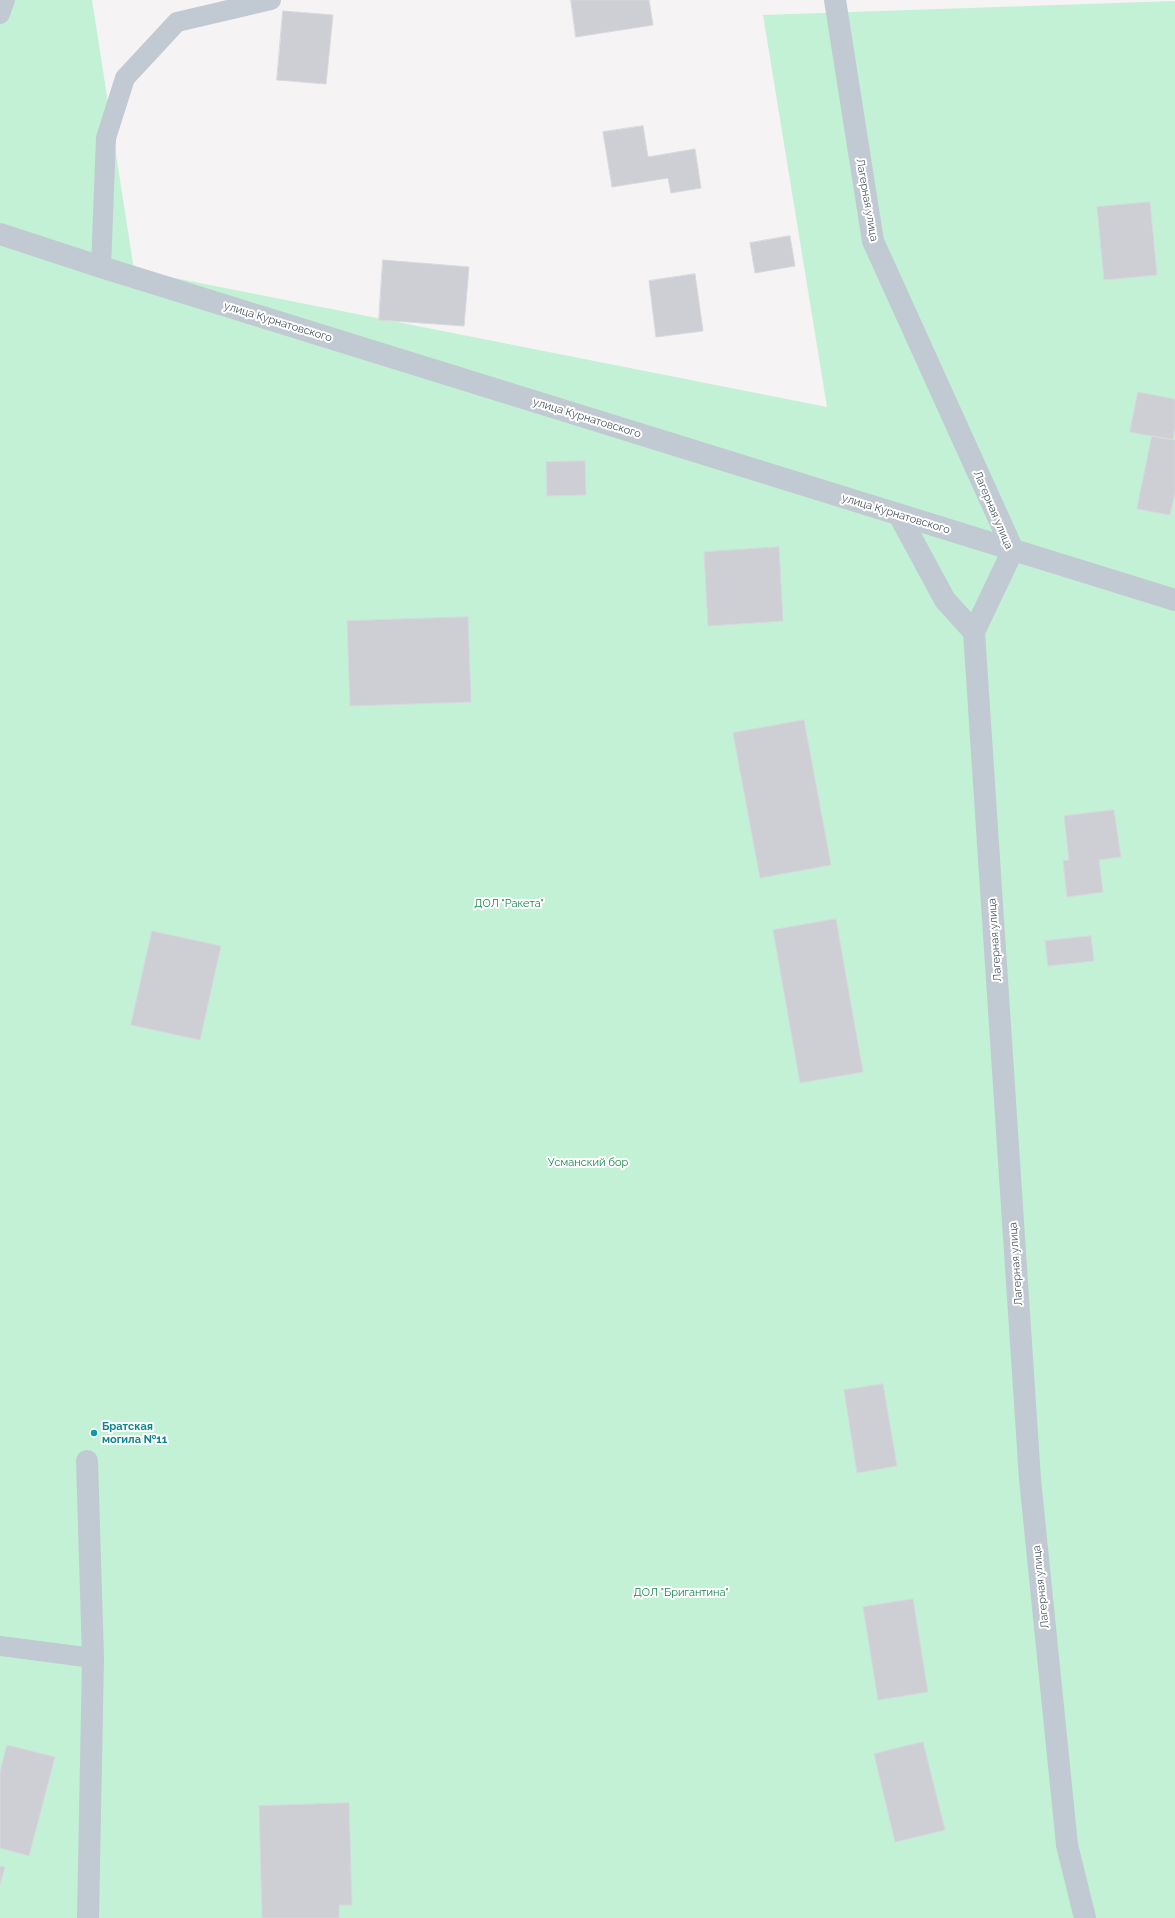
<!DOCTYPE html>
<html>
<head>
<meta charset="utf-8">
<style>
	body { margin:0 }
	canvas { display:block; background:#f5f3f3 }
</style>
</head>
<body>
<canvas width="1175" height="1918"></canvas>
<script>
const g = document.querySelector('canvas').getContext('2d');
g.lineJoin = 'round';
function fill(path, color) { g.fillStyle = color; g.fill(path, 'evenodd'); }
function stroke(path, color, width, dash) { g.strokeStyle = color; g.lineWidth = width; g.lineCap = dash ? 'butt' : 'round'; g.setLineDash(dash || []); g.stroke(path); }
function label(font, color, halo, rows, align = 'center') {
  g.font = font + ' Raleway,sans-serif'; g.lineWidth = 4; g.setLineDash([]); g.textBaseline = 'middle'; g.strokeStyle = halo; g.fillStyle = color; for (const [text, x, y, turn = 0] of rows) {
    g.save(); g.translate(x, y); g.rotate((+turn || 0) * Math.PI / 180); g.textAlign = isNaN(turn) ? turn : align; if (halo) g.strokeText(text, 0, 0); g.fillText(text, 0, 0); g.restore();
  }
}
fill(new Path2D(`
	M0,0H92L134,270L827,407L763,15L1175,1V1918H0Z`), '#c3f1d5');
const building = new Path2D(`
	M571,0H649L653,25L576,37Z
	M283,11L333,15L326,84L277,80Z
	M643,126L648,157L695,149L701,188L671,193L668,178L612,187L603,132Z
	M1150,202L1157,275L1104,280L1097,207Z
	M790,236L795,266L755,273L750,243Z
	M383,260L469,267L464,326L379,320Z
	M695,274L703,331L656,337L649,281Z
	M1138,392L1175,399V429L1173,440L1130,432Z
	M1152,436L1175,440V493L1170,515L1137,509Z
	M585,461L586,495L547,496L546,462Z
	M779,547L783,621L708,626L704,552Z
	M468,617L471,702L350,706L347,621Z
	M804,720L831,865L760,878L733,733Z
	M1114,810L1121,857L1099,860L1103,892L1067,897L1063,861L1069,860L1064,816Z
	M836,919L863,1072L800,1083L773,930Z
	M152,931L221,946L200,1040L131,1025Z
	M1091,936L1094,961L1048,966L1045,941Z
	M883,1384L897,1466L857,1473L844,1390Z
	M913,1599L928,1692L878,1700L863,1607Z
	M923,1742L945,1830L895,1842L874,1754Z
	M7,1745L55,1757L29,1856L0,1848V1772Z
	M349,1803L352,1905H339V1918H262L259,1806Z
	M0,1866L5,1867L0,1885Z`);
fill(building, '#cdcfd5');
stroke(building, '#d7d9de', 1);
stroke(new Path2D(`
	M0,14L5,0
	M101,267L106,138L125,78L177,22L271,0
	M0,1646L93,1658`), '#c1cad2', 20);
stroke(new Path2D(`
	M835,0L873,241L1013,550L974,632L1030,1479L1067,1845L1085,1918
	M0,234L101,267L1175,600
	M899,515L945,600L974,632
	M87,1461L93,1658L88,1918`), '#c1cad2', 22);
for (const [x, y, r, color] of [
	[94,1433,4,"#0f9aa8"]
]) { const dot = new Path2D(); dot.arc(x, y, r, 0, 2 * Math.PI); g.fillStyle = color; g.fill(dot); stroke(dot, '#fff', 1.5); }
label('11px', '#4a5661', '#fff', [
	["Лагерная улица",867,200,80],
	["улица Курнатовского",278,322,17],
	["улица Курнатовского",587,418,17],
	["Лагерная улица",993,510,67],
	["улица Курнатовского",896,514,17],
	["Лагерная улица",995,940,-94],
	["Лагерная улица",1016,1264,-94],
	["Лагерная улица",1041,1587,-96]
]);
label('11px', '#17864f', '#fff', [
	["ДОЛ \"Ракета\"",509,904],
	["Усманский бор",588,1163],
	["ДОЛ \"Бригантина\"",681,1593]
]);
label('bold 11px', '#0d838f', '#fff', [
	["Братская",102,1427],
	["могила №11",102,1440]
], 'left');
</script>
</body>
</html>
